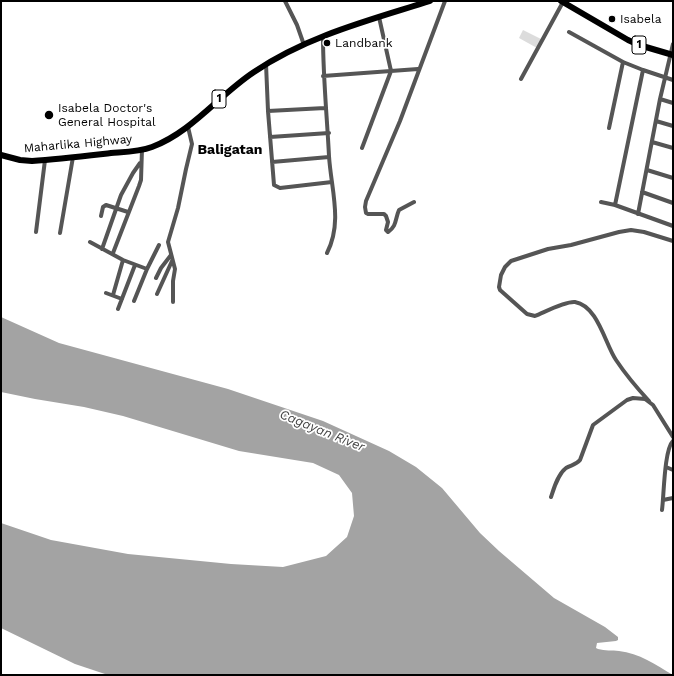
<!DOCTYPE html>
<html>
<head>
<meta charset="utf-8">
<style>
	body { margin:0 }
	#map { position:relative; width:674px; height:676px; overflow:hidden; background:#fff; font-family:"Work Sans",sans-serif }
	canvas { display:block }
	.frame { position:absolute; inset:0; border:2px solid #000; pointer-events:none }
</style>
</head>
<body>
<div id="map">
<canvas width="674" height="676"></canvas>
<div class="frame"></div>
</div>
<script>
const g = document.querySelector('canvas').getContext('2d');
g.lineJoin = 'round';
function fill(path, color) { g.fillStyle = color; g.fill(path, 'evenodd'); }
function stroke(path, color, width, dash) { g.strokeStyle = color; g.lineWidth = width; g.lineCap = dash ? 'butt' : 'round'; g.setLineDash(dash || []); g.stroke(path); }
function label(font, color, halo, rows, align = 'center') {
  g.font = font + ' "Work Sans",sans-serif'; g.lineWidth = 3.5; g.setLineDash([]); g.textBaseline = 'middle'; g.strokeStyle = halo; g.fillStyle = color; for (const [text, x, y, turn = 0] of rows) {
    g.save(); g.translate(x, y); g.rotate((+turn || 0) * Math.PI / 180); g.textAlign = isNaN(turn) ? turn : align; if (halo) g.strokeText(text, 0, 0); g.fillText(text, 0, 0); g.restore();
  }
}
fill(new Path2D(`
	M523,30L541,39L537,48L519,38Z`), '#dcdcdc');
fill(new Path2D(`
	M1,317L59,343L228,389L323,421L389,451L416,467L442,488L480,533L499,551L554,598L605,627L618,637V640L616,641L597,643L596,648L598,649C605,651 612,650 619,651C639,653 656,665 673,675H108L75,664L1,628V523L51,540L128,554L231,564L283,567L326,556L347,537L354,516L352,493L339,475L313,463L239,451L123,416L84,407L35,399L1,392Z`), '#a3a3a3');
stroke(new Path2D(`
	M285,1L297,25L304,45
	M569,32L623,62L643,70L673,80
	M323,37C323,77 327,116 329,156C331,189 343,222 327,253
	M266,64L268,111L274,185L280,188L332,182
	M323,76L418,69
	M521,79L563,2
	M660,99L673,103
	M268,111L325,108
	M656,121L673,126
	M609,128L623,62
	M270,137L329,133
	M652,142L673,148
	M362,148L391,71L379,17
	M272,162L329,157
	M647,170L673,178
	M642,192L673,203
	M414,202L399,210C395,219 397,226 388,232L386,230L388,222L386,216L384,214H368L366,213L365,207L366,201L400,121L445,1
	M601,202L615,205L673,226
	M615,205L643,70
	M638,214L660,99L673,44
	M101,216L103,207L106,205L128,212
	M36,232L45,160
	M60,233L73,157
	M90,242L123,260L147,269
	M102,249L121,195L133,173L140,163
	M113,253L139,186L141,180L142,149
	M156,278L161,268L171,255
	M106,293L122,299
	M157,294L172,261
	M113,295L123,260
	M134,301L147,269L159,245
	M173,302V281L175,269L168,242L178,208L186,169L192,144L188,127
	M118,309L135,265
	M649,401C637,388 626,375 616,360C605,344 598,306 575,302C565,301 545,312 535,316L527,314L500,290L499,287L501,275L505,267L511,261L548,249L571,245L619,232L631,230L644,232L673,241
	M666,467L673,470
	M551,497C554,488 558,474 566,468C571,465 576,465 580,460L593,425L627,400L633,398L645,399L653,405L673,437
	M663,500L673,498
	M662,510C664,496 664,450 673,441`), '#555', 4);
stroke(new Path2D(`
	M561,1L628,40L639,45L673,55
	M1,155L20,160L32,161C58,159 84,156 111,153C124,152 139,152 152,147C192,132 219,95 254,72C307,36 370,20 430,1`), '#000', 6);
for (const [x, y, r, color] of [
	[612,19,4,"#000"],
	[327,43,4,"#000"],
	[49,115,5,"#000"]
]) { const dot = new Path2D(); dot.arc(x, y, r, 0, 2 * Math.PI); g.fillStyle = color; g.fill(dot); stroke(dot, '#fff', 1.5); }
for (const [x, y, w] of [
	[639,45,14],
	[219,99,14]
]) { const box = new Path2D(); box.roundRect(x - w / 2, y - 9, w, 18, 3); g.fillStyle = '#fff'; g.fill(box); stroke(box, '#000', 1); }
label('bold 11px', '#000', null, [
	["1",639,45],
	["1",219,99]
]);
label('12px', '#000', '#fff', [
	["Isabela",620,19],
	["Landbank",335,43],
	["Isabela Doctor's",58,108],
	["General Hospital",58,122]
], 'left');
label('12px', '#000', '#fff', [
	["Maharlika Highway",78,144,-5]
]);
label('italic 13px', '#444', '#fff', [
	["Cagayan River",322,431,22]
]);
label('bold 14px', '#000', '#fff', [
	["Baligatan",230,150]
]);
</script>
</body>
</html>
